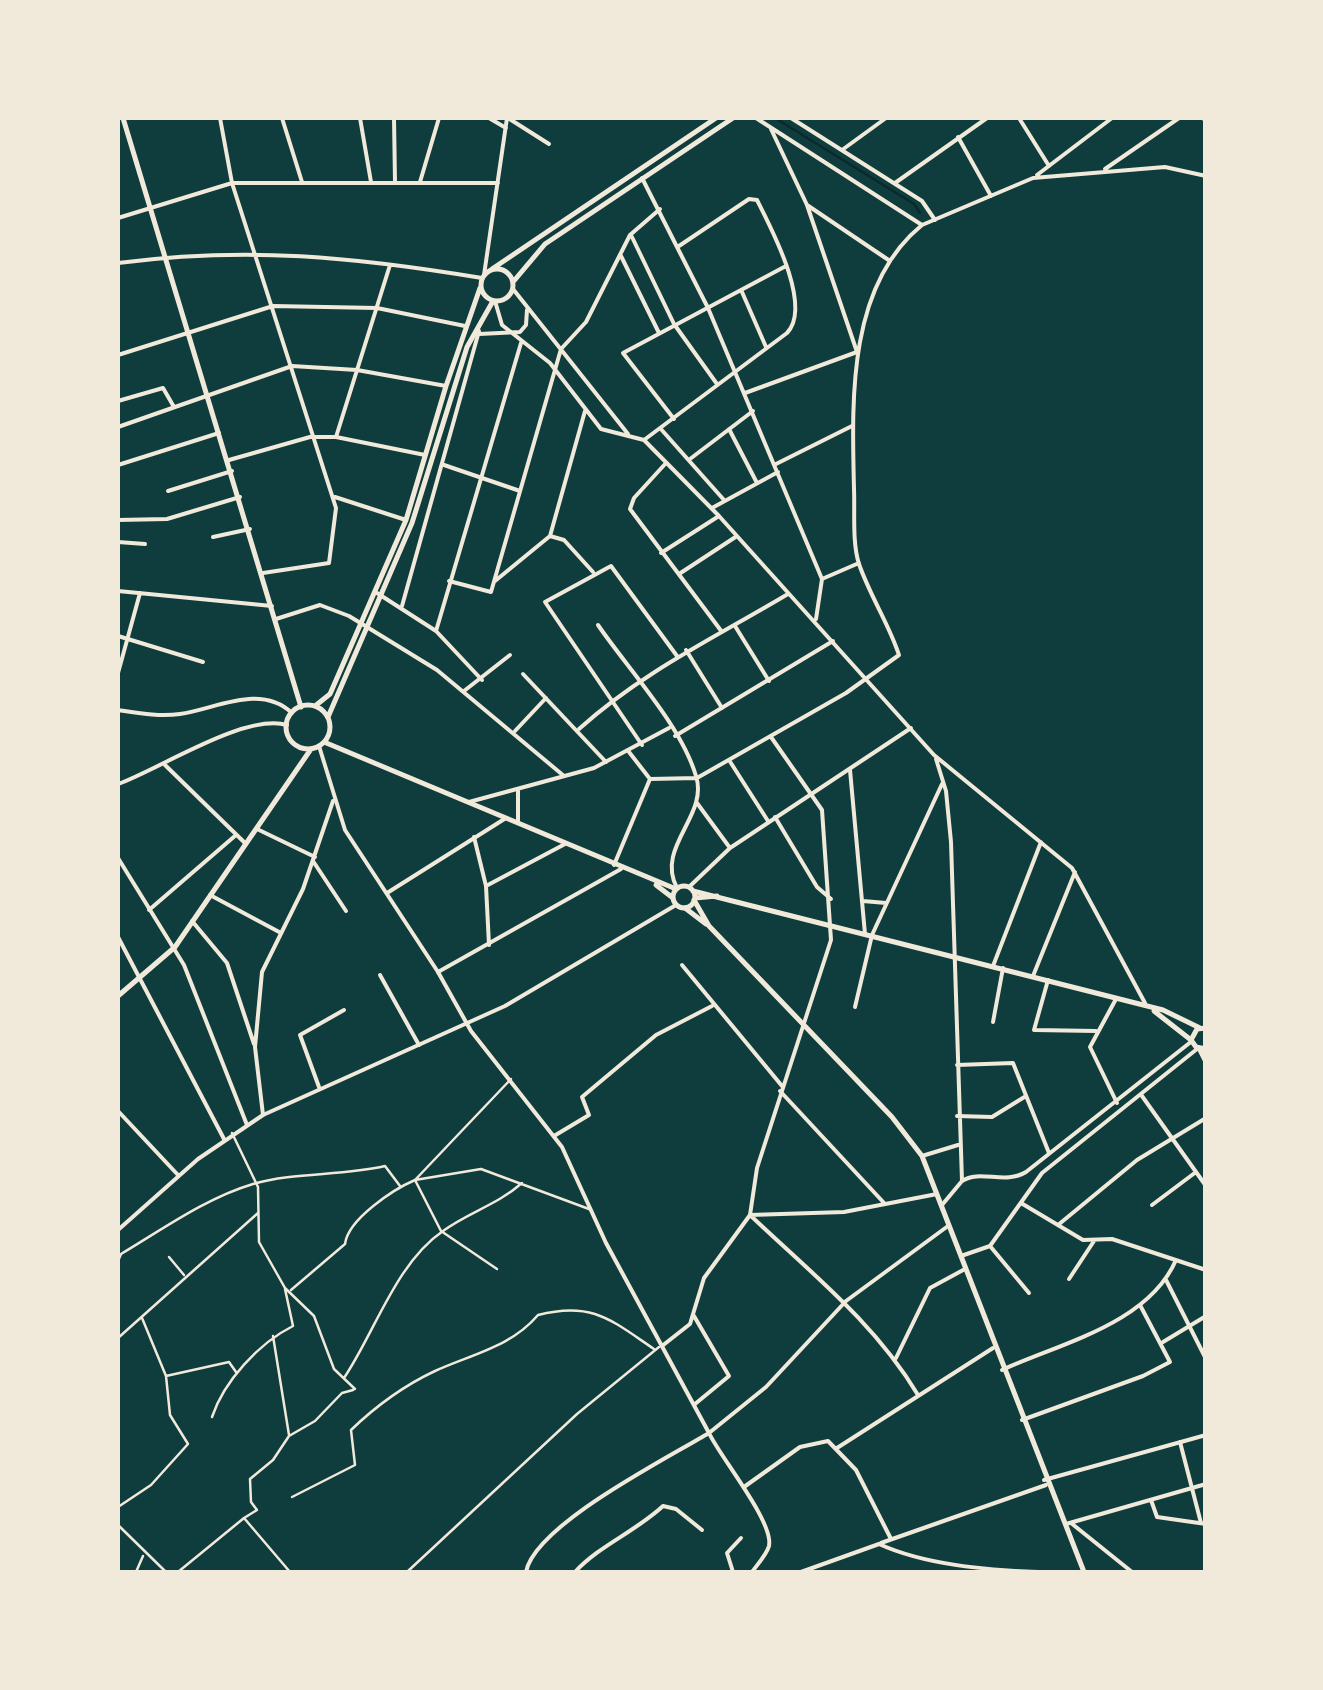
<!DOCTYPE html>
<html>
<head>
<meta charset="utf-8">
<style>
	body { margin:0 }
	#map { position:relative; width:1323px; height:1690px; overflow:hidden; background:#0f3d3e; font-family:"Archivo Narrow",sans-serif }
	canvas { display:block }
	.frame { position:absolute; inset:0; border:120px solid #f1e9da; pointer-events:none }
</style>
</head>
<body>
<div id="map">
<canvas width="1323" height="1690"></canvas>
<div class="frame"></div>
</div>
<script>
const g = document.querySelector('canvas').getContext('2d');
g.lineJoin = 'round';
function stroke(path, color, width, dash) { g.strokeStyle = color; g.lineWidth = width; g.lineCap = dash ? 'butt' : 'round'; g.setLineDash(dash || []); g.stroke(path); }
stroke(new Path2D(`
	M775,118L914,204L920,213`), '#0a2a2b', 2.5);
stroke(new Path2D(`
	M232,1133L258,1187L259,1242L285,1288L314,1316L334,1369L355,1389
	M169,1257L184,1275
	M118,1261L121,1254C163,1229 206,1198 253,1184C294,1172 342,1176 385,1166L400,1186
	M497,1269L441,1231L415,1180L481,1169L589,1209
	M291,1290L345,1244C348,1219 394,1189 415,1180L511,1079
	M142,1318L166,1376L229,1362L236,1372
	M273,1336L289,1435
	M118,1338L258,1213
	M344,1378C375,1332 396,1263 443,1231C469,1212 497,1205 522,1183
	M212,1417C224,1381 259,1343 293,1326L285,1289
	M292,1497L355,1465L351,1430C376,1406 403,1386 435,1371C472,1354 511,1347 538,1315C592,1301 611,1320 654,1349
	M118,1507L151,1485L188,1444L170,1415L166,1376
	M118,1525L166,1572
	M136,1572L143,1556
	M178,1572L244,1518
	M290,1572L244,1518L257,1510L251,1502L250,1479L273,1460L289,1436L315,1421L342,1393L353,1390
	M407,1572L577,1414L659,1347`), '#f1e9da', 2.5);
stroke(new Path2D(`
	M220,118L232,183L336,508L329,563L263,573
	M282,118L302,182
	M360,118L371,182
	M394,118L395,182
	M489,118L506,128
	M508,118L549,144
	M756,118L922,225
	M791,118L922,201L935,220
	M1019,118L1049,166
	M1202,118L1206,120
	M771,129L807,205L857,352
	M958,137L991,196
	M842,150L886,118
	M1105,169L1179,118
	M1037,175L1112,118
	M642,178L708,308L822,579
	M420,182L439,118
	M895,183L987,118
	M807,205L890,261
	M118,218L232,183H498
	M632,237L674,324L717,384
	M621,256L659,333
	M118,263C248,246 354,257 482,278
	M484,275L507,118
	M513,289L628,434
	M742,292L766,347
	M495,301L502,325L550,363L601,429L644,440L719,516L934,755L1072,868L1145,1003
	M479,334L520,332L526,325L527,310
	M118,355L273,306L377,308L465,326
	M745,393L857,352
	M118,401L163,388L174,407
	M674,419L623,353L786,266
	M118,427L292,366L357,370L446,386
	M660,428L724,500
	M729,429L757,483
	M336,437L390,265
	M644,440L787,333C813,306 771,228 757,200L749,199L679,246
	M690,459L753,411
	M229,460L310,437H336L425,455
	M666,463L634,498L630,509L722,632
	M776,464L852,426
	M118,465L219,433
	M444,465L520,491
	M168,491L232,471
	M335,497L406,520
	M712,508L778,472
	M118,520L167,519L240,497
	M550,536L585,411
	M213,537L250,529
	M118,542L145,544
	M661,553L719,516
	M679,574L737,536
	M449,581L491,592L561,349L586,322L630,235L660,209
	M495,581L550,536L564,540L593,572
	M118,591L272,606
	M377,593L436,631L482,680
	M402,606L479,331
	M276,619L320,605L349,616L437,670L564,776
	M816,619L822,579L859,563
	M598,625C628,669 681,725 696,776C709,816 655,847 677,888
	M735,626L769,681
	M436,631L521,343
	M118,636L203,662
	M686,650L722,708
	M118,673L140,593
	M523,674L606,762
	M464,691L510,655
	M118,710C138,713 159,717 180,714C216,709 260,683 292,713
	M579,729C642,672 716,637 788,594
	M515,731L546,698
	M675,736L833,641
	M642,745L545,602L611,566L677,656
	M936,759L946,791L951,842L962,1181L942,1205
	M729,760L768,821
	M165,765L246,844
	M850,770L865,934
	M650,779L697,778L846,693L899,655C889,624 870,596 859,564C852,542 855,512 854,489C852,401 847,286 922,225L1033,178L1165,167L1206,176
	M118,784C160,769 244,713 287,725
	M518,789V823
	M469,802L594,768L669,728
	M697,803L730,848
	M775,817L817,887L831,899
	M257,829L315,857
	M474,837L486,886L489,945
	M118,858L184,965L247,1125
	M313,861L346,911
	M614,865L650,779L629,752
	M486,886L565,844
	M689,887L730,848L911,728
	M387,893L506,818
	M210,895L281,933
	M863,901L886,903
	M149,910L236,835
	M192,921L227,963L254,1044
	M118,937L224,1139
	M682,965L782,1086
	M993,966L1041,842
	M438,972L621,869
	M380,975L419,1045
	M1033,976L1075,872
	M1048,980L1034,1030L1096,1031
	M1116,999L1090,1047L1117,1103
	M855,1007L872,935L942,784
	M993,1022L1003,968
	M957,1065L1013,1063L1049,1153
	M319,1087L300,1035L344,1010
	M780,1091L885,1204
	M1142,1096L1206,1186
	M118,1111L178,1175
	M263,1115L255,1047L262,972L303,889L333,801
	M957,1116L992,1117L1026,1096
	M554,1136L589,1115L582,1097L656,1035L712,1006
	M922,1156L958,1145
	M962,1181C980,1169 1005,1185 1026,1172L1192,1041
	M1021,1203L1083,1240L1112,1239L1206,1270
	M1152,1205L1196,1172
	M750,1215C811,1273 874,1322 918,1395
	M750,1215L844,1212L937,1194
	M1058,1225L1137,1160L1206,1118
	M990,1246L1029,1293
	M961,1256L990,1246L1042,1173L1197,1049
	M1069,1279L1094,1241
	M1166,1280L1206,1359
	M694,1316L729,1376L695,1404
	M1163,1342L1206,1316
	M662,1346L690,1324L704,1278L750,1215L757,1168L831,940L822,810L771,737
	M896,1358L930,1288L965,1269
	M1002,1370C1061,1343 1148,1324 1176,1260
	M1022,1420L1143,1376L1170,1362L1140,1305
	M1180,1442L1201,1523
	M837,1448L993,1348
	M1044,1480L1206,1435
	M744,1487L800,1447L828,1441L856,1470L891,1539
	M1151,1500L1157,1517L1206,1524
	M1071,1523L1132,1572
	M1066,1524L1206,1484
	M881,1543L1046,1485
	M575,1572C600,1545 635,1532 663,1506L676,1509L702,1530
	M733,1572L727,1553L741,1538
	M752,1572C757,1565 767,1554 769,1546C774,1522 720,1457 709,1433L766,1387L846,1301L948,1226
	M801,1572L879,1544C925,1565 987,1570 1038,1572`), '#f1e9da', 4);
stroke(new Path2D(`
	M319,746L345,830L438,972L471,1031L562,1147L606,1243L709,1433C666,1459 535,1525 526,1572
	M118,1230L198,1159L263,1115L505,1006L676,905`), '#f1e9da', 4);
stroke(new Path2D(`
	M694,900L709,926L892,1117L922,1156L1084,1572
	M685,908L706,924`), '#f1e9da', 5);
stroke(new Path2D(`
	M123,118L301,707
	M481 285a16 16 0 1 1 32 0a16 16 0 1 1-32 0Z
	M492,269L716,118
	M513,282L545,244L733,118
	M286 727a22 22 0 1 1 44 0a22 22 0 1 1-44 0Z
	M315,706L330,694L406,520L446,386L480,288
	M328,717L412,523L467,347L493,301
	M324,742L676,889
	M656,885L673,898
	M673 897a11 11 0 1 1 22 0a11 11 0 1 1-22 0Z
	M693,891L1163,1010L1200,1028
	M695,898L717,896
	M118,996L175,947L311,749
	M1154,1011L1191,1040
	M1206,1028L1197,1029L1191,1040L1196,1047L1206,1049
	M1200,1050L1206,1062`), '#f1e9da', 5);
</script>
</body>
</html>
